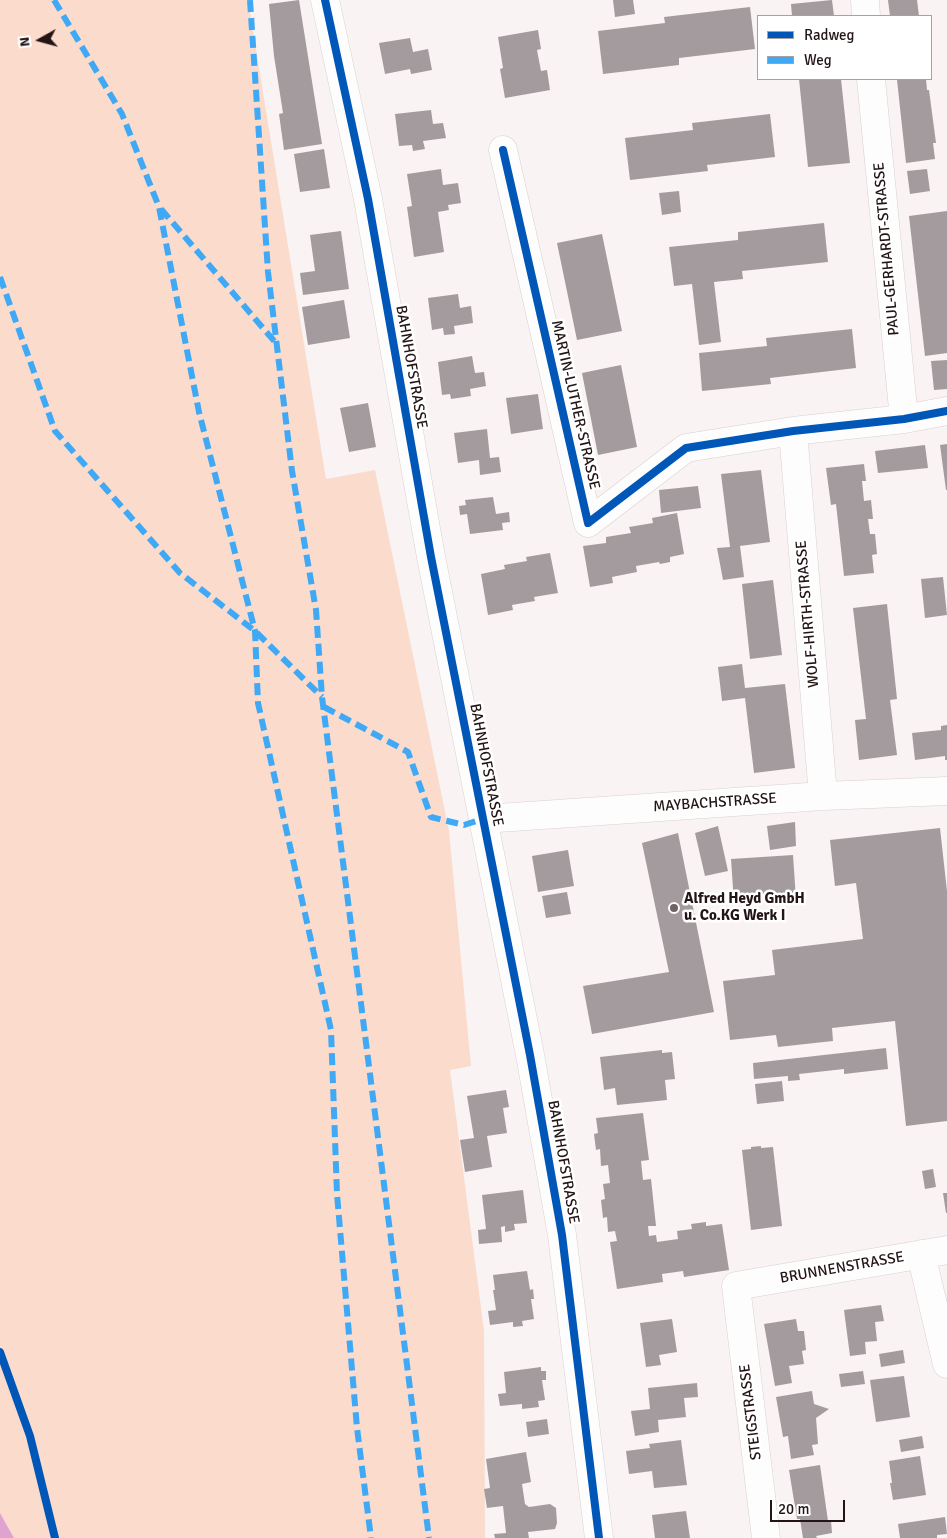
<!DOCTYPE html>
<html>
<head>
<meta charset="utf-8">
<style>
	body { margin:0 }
	#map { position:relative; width:947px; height:1538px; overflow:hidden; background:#f9f3f4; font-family:Signika,sans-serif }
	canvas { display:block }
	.legend { position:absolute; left:757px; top:15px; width:175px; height:65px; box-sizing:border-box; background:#fff; border:1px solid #a7a1a1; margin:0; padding:6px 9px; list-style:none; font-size:15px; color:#231415 }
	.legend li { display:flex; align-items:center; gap:10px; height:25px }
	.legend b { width:25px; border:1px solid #a7a1a1 }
	.north { position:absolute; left:15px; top:15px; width:50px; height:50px; -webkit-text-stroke:4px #fff; paint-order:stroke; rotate:263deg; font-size:14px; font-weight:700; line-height:20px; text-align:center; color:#231415 }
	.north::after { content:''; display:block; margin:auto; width:18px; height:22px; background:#231415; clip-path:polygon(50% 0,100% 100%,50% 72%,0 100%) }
	.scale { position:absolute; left:770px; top:1500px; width:75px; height:22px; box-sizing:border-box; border:2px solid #231415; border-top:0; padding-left:6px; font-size:15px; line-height:18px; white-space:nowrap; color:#231415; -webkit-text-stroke:4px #fff; paint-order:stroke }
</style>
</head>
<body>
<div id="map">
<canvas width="947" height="1538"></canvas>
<ul class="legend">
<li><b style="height:6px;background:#0057b8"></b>Radweg</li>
<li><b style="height:6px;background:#3fa9f5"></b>Weg</li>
</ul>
<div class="north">N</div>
<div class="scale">20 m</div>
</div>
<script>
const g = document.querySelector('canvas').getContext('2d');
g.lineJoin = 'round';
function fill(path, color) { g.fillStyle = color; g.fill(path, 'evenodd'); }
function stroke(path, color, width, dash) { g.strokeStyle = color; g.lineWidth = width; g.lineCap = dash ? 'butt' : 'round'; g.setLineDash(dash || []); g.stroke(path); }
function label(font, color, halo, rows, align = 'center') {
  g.font = font + ' Signika,sans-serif'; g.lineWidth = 5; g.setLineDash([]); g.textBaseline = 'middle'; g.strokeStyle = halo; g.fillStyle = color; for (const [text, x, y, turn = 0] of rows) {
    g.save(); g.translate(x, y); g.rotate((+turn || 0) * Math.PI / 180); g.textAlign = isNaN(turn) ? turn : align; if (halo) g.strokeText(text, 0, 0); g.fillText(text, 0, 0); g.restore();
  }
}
fill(new Path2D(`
	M0,0H248L326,479L375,470L449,831L471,1066L450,1070L484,1331L485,1538H14L0,1513Z`), '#fadbcc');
fill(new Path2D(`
	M0,1513L14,1538H0Z`), '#dea4cf');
fill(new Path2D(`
	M299,0L322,144L284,150L279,114L283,113L274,56L269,4Z
	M613,0H633L635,14L615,17Z
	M832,0L834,16H792L791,4Z
	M888,0H917L919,16H890Z
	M750,7L755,49L679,58V65L603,74L598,31L665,23L664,17Z
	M538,30L541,49L537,50L541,71L547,70L550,90L505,98L500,69L503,68L498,37Z
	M410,38L413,52L428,49L432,70L411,74L410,69L385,74L379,43Z
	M799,79H841L850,163L808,167Z
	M912,79H926L927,90H929L936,143H933L935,159L906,163L897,80Z
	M431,110L433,124L443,123L446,138L423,141L425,149L413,151L412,145L399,146L395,114Z
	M770,114L775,157L707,165L708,171L630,180L625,138L693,130L692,123Z
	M324,149L330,188L300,192L294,154Z
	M441,169L443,185L458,183L461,203L448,205L449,210L438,212L444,252L414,257L407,207L412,206L407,174Z
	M927,169L930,191L910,194L907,171Z
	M679,191L681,212L662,215L659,193Z
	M947,211V353L925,356L909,216Z
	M824,223L828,262L742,271L743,279L714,282L721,342L699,345L692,284L674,286L669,247L738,240V232Z
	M341,231L349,289L303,295L300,273L315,271L310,235Z
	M602,234L622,331L577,340L557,243Z
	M458,294L460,308L471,306L473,323L454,326L455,334L444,335L443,328L432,330L428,298Z
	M344,300L350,338L308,345L302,307Z
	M852,329L856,368L770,378L771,384L702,391L699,353L767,346L766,338Z
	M472,356L475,373L484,372L486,386L470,389L471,396L451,399L450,394L442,395L438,362Z
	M947,360V389L934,390L931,361Z
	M621,365L637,447L598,455L582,373Z
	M538,394L543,429L511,434L506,398Z
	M368,403L376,447L349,452L340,408Z
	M487,429L490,458L499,457L501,472L480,475L479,460L458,463L454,433Z
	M947,444V490H946L940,445Z
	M925,445L928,468L878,473L875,451Z
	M864,464L866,481H862L864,501L871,500L873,519H868L870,534H875L877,554L872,555L874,573L844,576L836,504L831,505L826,468Z
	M761,470L770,542L740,546L744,577L723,580L717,548L730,547L721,474Z
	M698,486L701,508L661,513L659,490Z
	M493,497L496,514L509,512L510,522L502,523L503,530L470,534L467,514L460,515L459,506L466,505L465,500Z
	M677,513L684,554L670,557V562L660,564L659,562L636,566L637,572L612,577L613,583L590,587L583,546L606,543V537L631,533L629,527L653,523L652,518Z
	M550,553L558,593L534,597L535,601L512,605L513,610L488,615L481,574L505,569L504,565L527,561L526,557Z
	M943,577L947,615L925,618L921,579Z
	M773,580L782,655L750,659L742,584Z
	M887,604L897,699L890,700L897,755L859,760L855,720L866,719L853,608Z
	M742,664L745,688L785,684L795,768L754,773L745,698L722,701L718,667Z
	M947,725V760H945V756L915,760L912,733L941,730V726Z
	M795,822L796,846L770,850L767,826Z
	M718,826L728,871L705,876L695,833Z
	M940,828L947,891V1121L906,1126L895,1021L832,1028L833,1041L778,1047L776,1035L730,1040L723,981L775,975L772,950L863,939L856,883L835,886L830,840Z
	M678,833L714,1012L592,1034L583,986L669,972L642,843Z
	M568,850L574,886L538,892L532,856Z
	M793,855L796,899L734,903L731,859Z
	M567,892L571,914L546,918L542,896Z
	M886,1048L888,1069L844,1074V1069L799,1074L800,1080L788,1081V1076L754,1079L753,1063Z
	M662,1050V1053L672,1052L675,1079L665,1080L667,1100L617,1105L615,1088L604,1090L600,1057Z
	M782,1081L784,1101L757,1104L755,1084Z
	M506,1090L509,1107L503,1108L507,1133L487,1136L492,1167L465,1172L460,1140L474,1138L467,1096Z
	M643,1113L649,1160L641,1161L643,1180L651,1179L656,1226H648L649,1236L656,1235L657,1242L678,1239L677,1231L692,1229L691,1224L706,1222V1226L722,1224L729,1270L684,1277L683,1271L662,1274L663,1282L617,1289L610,1242L617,1241L615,1231L608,1232L607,1217L603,1218L601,1200L605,1199L603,1184L610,1183L608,1165L601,1166L600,1149L596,1150L594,1134L598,1133L596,1118Z
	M761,1146V1148L773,1147L782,1226L751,1230L742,1150L751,1149V1147Z
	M933,1169L936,1187L925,1189L922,1171Z
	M523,1190L527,1223L514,1224L515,1230L505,1232V1226L501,1227L502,1242L479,1244L478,1230L486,1229L482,1195Z
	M943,1193H947V1213H946Z
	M527,1271L530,1290L533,1289L534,1299H531L534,1319L522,1321L523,1326L513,1327V1322L490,1325L488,1311L496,1310L493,1290H495L493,1275Z
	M881,1305L884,1321L875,1322L877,1341L865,1342L866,1354L850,1356L844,1310Z
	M672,1319L677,1352L659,1355L661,1365L646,1367L640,1323Z
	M796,1319L798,1331H804L806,1350L802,1351L804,1364L789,1366L792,1383L775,1386L764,1324Z
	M903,1350L905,1363L881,1367L879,1354Z
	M541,1367V1371H546V1380H542L545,1400L538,1401L539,1407L522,1409V1404L500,1406L498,1394L506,1393L504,1372Z
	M863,1371L865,1384L841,1387L839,1374Z
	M904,1376L910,1417L876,1422L870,1380Z
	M697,1383L698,1397L684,1398L686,1417L658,1420L659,1432L635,1436L631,1411L650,1409L648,1388Z
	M812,1391L814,1404L829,1409L816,1418L818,1444L812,1445L814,1455L791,1459L788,1436L783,1437L776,1397Z
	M547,1419L549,1434L528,1437L526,1422Z
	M922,1436L924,1448L901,1452L899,1440Z
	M681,1440L687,1485L654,1488L652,1471L629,1474L626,1451L650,1448L649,1444Z
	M526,1452L531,1482L522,1484L525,1504L529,1507L550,1504L556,1508L557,1523L555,1529L528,1532L529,1538H495L494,1534L506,1533L503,1506L487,1508L484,1489L490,1488L486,1459Z
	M920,1456L926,1495L893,1500L890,1483H892L889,1461Z
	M820,1465L828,1521H831L832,1533L816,1536L817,1538H803L800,1519H797L789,1470Z
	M686,1511L690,1538H655L652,1515Z
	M945,1517L947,1534L937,1535V1538H900L898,1524Z`), '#a49b9e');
const minor = new Path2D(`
	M325,0L368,199L431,557L530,1055L562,1235L599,1538
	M865,0L866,16
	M871,79L904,419
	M503,150L588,523L686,448L793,431L904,419L947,411
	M793,431L823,796
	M483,819L823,796L947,791
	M921,1254L947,1364
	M766,1538L736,1286L947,1250`);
stroke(minor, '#dacfd0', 29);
stroke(minor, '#fefdfd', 28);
stroke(new Path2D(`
	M54,0L122,114L159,207L199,412L255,631L258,703L331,1030L337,1194L357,1428L371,1538
	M250,0L268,272L292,471L316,610L322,697L429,1538
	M161,209L275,342
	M0,277L55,431L180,573L255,631L322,697
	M324,707L408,752L431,817L464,825L483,819`), '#3fa9f5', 6, [12, 6]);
stroke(new Path2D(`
	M325,0L368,199L431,557L530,1055L562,1235L599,1538
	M503,150L588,523L686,448L793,431L904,419L947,411
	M0,1352L30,1436L55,1538`), '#0057b8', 8);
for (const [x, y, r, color] of [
	[674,908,5,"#6e6263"]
]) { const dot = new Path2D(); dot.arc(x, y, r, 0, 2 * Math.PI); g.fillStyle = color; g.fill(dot); stroke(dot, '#fff', 2); }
label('15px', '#231415', '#fff', [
	["PAUL-GERHARDT-STRASSE",887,249,-95],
	["BAHNHOFSTRASSE",411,367,80],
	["MARTIN-LUTHER-STRASSE",575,405,77],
	["WOLF-HIRTH-STRASSE",808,614,-95],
	["BAHNHOFSTRASSE",486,765,79],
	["MAYBACHSTRASSE",715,803,-4],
	["BAHNHOFSTRASSE",563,1162,80],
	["BRUNNENSTRASSE",842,1268,-10],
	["STEIGSTRASSE",751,1412,-97]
]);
label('bold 15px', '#231415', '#fff', [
	["Alfred Heyd GmbH",684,899],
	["u. Co.KG Werk I",684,916]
], 'left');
</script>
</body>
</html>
